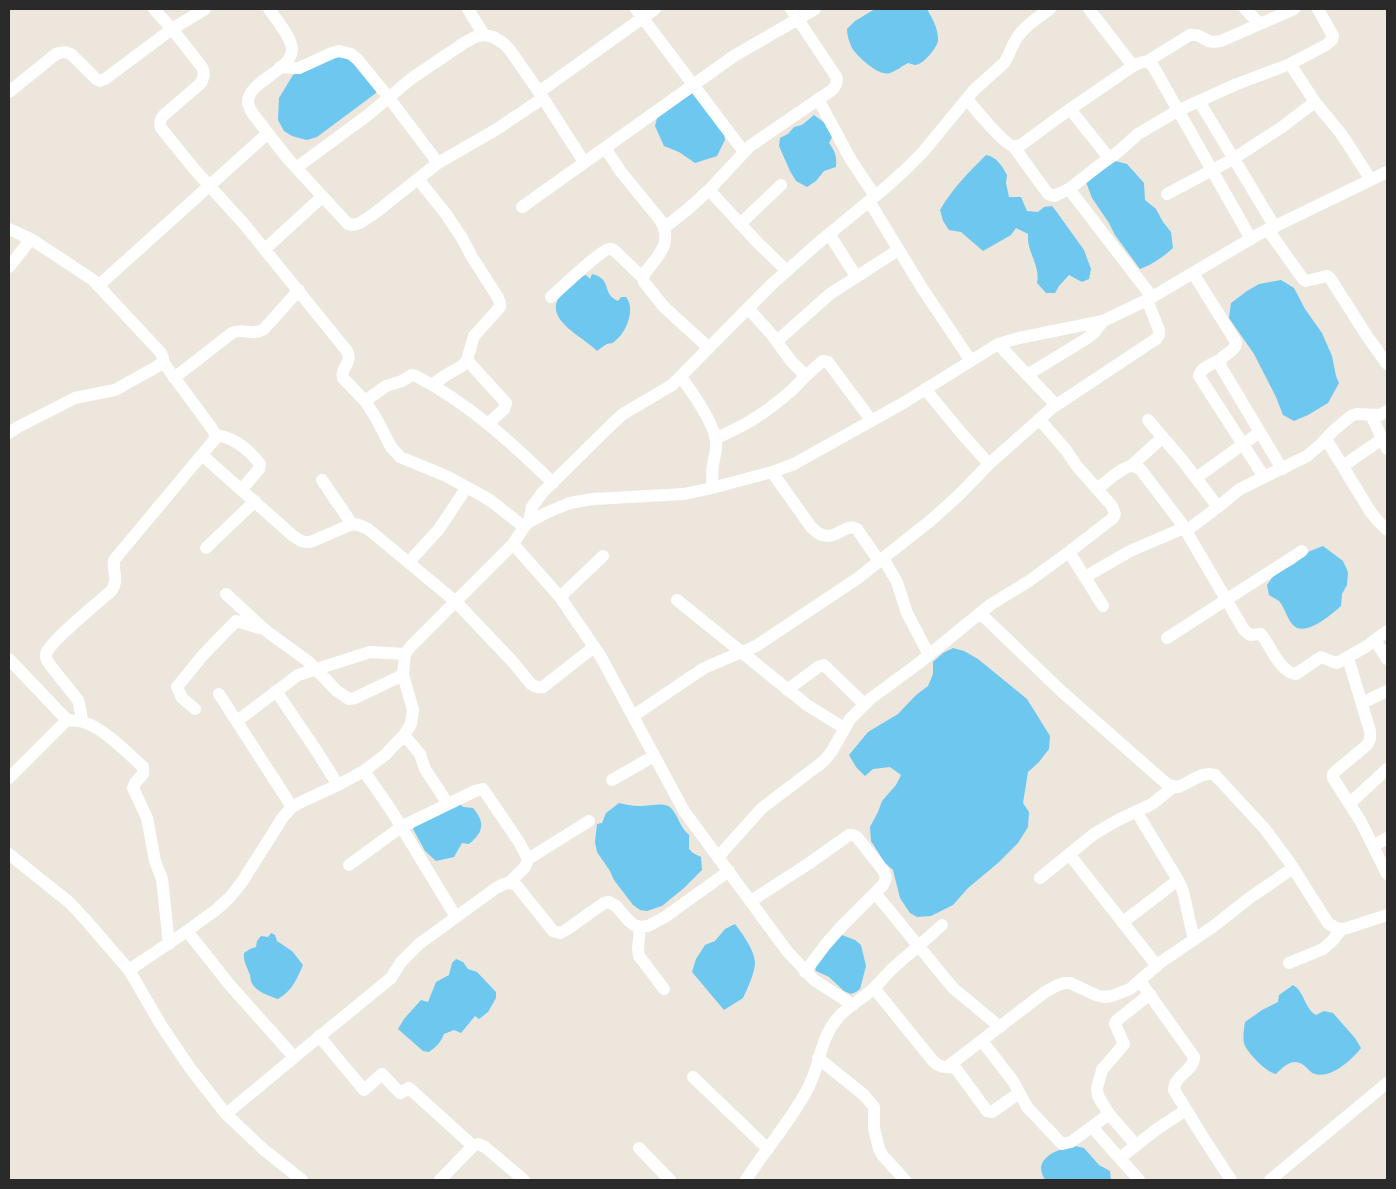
<!DOCTYPE html>
<html>
<head>
<meta charset="utf-8">
<style>
	body { margin:0 }
	#map { position:relative; width:1396px; height:1189px; overflow:hidden; background:#ece6dc; font-family:Barlow,sans-serif }
	canvas { display:block }
	.frame { position:absolute; inset:0; border:10px solid #2a2a2a; pointer-events:none }
</style>
</head>
<body>
<div id="map">
<canvas width="1396" height="1189"></canvas>
<div class="frame"></div>
</div>
<script>
const g = document.querySelector('canvas').getContext('2d');
g.lineJoin = 'round';
function fill(path, color) { g.fillStyle = color; g.fill(path, 'evenodd'); }
function stroke(path, color, width, dash) { g.strokeStyle = color; g.lineWidth = width; g.lineCap = dash ? 'butt' : 'round'; g.setLineDash(dash || []); g.stroke(path); }
fill(new Path2D(`
	M875,9H927C932,18 938,28 938,39C939,46 923,65 915,65C915,65 908,63 908,63C902,66 896,71 890,73C879,77 858,57 852,48C849,42 847,35 847,29L855,21Z
	M331,56L352,59L376,87V93L317,137L307,140L299,138L292,136L284,131L278,120L279,98L293,75Z
	M693,91L724,134L725,140L717,156L695,163L679,152L664,146L655,126L658,114Z
	M814,115L826,124L832,137L829,143C835,151 837,157 836,167L824,171L816,181L807,187L796,181L790,171L779,146L780,138L788,134L794,127L802,125Z
	M986,155C997,157 1002,166 1007,175L1006,183L1009,197H1021L1027,211L1038,212L1044,207L1052,206L1056,211L1084,250L1091,269L1089,279L1082,282L1069,275L1059,286L1055,293H1046L1037,283C1040,270 1032,258 1029,246C1028,242 1028,238 1028,234L1016,228L1011,235L983,251L961,232L949,230L943,221L940,210C952,189 969,172 986,155Z
	M1115,161L1127,164L1144,183L1145,200L1156,209L1163,222L1171,232L1173,248C1163,257 1153,264 1140,269L1115,235L1109,223L1092,198L1086,182Z
	M592,274C613,279 601,294 618,301L621,297H626C636,309 626,333 615,341C610,345 613,342 607,344C603,346 600,349 597,351C585,338 546,321 558,299C563,290 574,283 581,277L586,275L590,279Z
	M1281,280L1294,288L1305,309L1322,333L1332,356L1336,376L1339,383L1328,403L1308,415L1294,421L1283,415L1276,397L1254,354L1229,318L1231,303L1247,291L1259,284Z
	M1323,546L1343,561L1348,572L1347,585L1342,594L1341,606C1332,614 1305,638 1293,625C1287,619 1285,608 1279,601C1276,599 1272,597 1269,595L1267,585L1274,575L1294,564L1310,551Z
	M953,648L964,651L978,659L1027,699L1050,736L1049,749L1039,762L1028,772L1023,803L1029,812L1028,827L1018,843L998,863L968,888L953,905L931,916L917,917L910,913L900,898L893,870L885,863L871,841L870,827L878,812L882,801L896,785L901,775L890,767L873,769L865,776L856,767L849,755L868,732L898,714L916,695L928,686L933,674V662L943,653Z
	M619,803C625,804 632,806 639,806C648,807 664,801 671,808C678,815 680,828 689,835V849L693,853L701,857L702,870L684,888L662,906L647,911L640,910L633,905L614,880L610,871L597,852L595,842L597,824L602,823L606,813Z
	M460,804L463,807L473,808C485,822 484,832 469,844L462,843L454,857L436,861L425,851L413,829L418,822Z
	M735,924C742,933 755,951 755,963C755,972 747,990 743,998L724,1010L692,972L696,959L705,945L715,941L725,929Z
	M271,933L275,935L277,941L292,951L303,965C297,979 292,991 278,999C269,996 254,991 251,981C250,978 251,975 249,973C247,966 243,961 244,953L250,949L256,947L257,941L261,936L268,937Z
	M842,935L855,940L861,945L866,966L860,989L856,992L851,994L844,991L829,977L816,971L814,965Z
	M456,959L463,962L468,969L477,972L496,992V998L488,1012L479,1019L475,1016L461,1033L454,1030L444,1034C441,1042 436,1047 429,1052L423,1051L398,1029L404,1019L421,1000L428,1002L436,982L449,975L452,963Z
	M1293,985C1305,992 1304,1008 1316,1015L1324,1011L1333,1013L1355,1038L1361,1048C1353,1059 1331,1079 1315,1074C1311,1073 1309,1070 1306,1067C1294,1056 1285,1065 1276,1074C1266,1072 1250,1055 1245,1046C1242,1040 1244,1029 1245,1022L1262,1010L1278,1002L1279,995Z
	M1075,1146L1084,1148L1099,1165L1110,1171L1111,1180H1045C1043,1176 1041,1172 1041,1168C1043,1153 1063,1148 1075,1146Z`), '#6ec7ef');
stroke(new Path2D(`
	M154,9L172,29L202,67C205,74 204,77 201,83L164,115C160,119 159,122 161,128L195,170L244,224L347,351C353,364 340,367 343,378L365,401L376,418L391,447L400,457L446,476L481,495L491,501L524,527
	M269,9C275,18 293,39 292,50C291,71 246,82 248,103C249,107 251,111 253,114L288,159L348,224L353,225L360,223L375,213L438,163L497,129L543,98
	M468,9L484,35
	M636,9L744,152
	M1089,9L1133,66
	M1245,9L1260,24
	M1146,62L1190,35C1204,33 1203,45 1221,41L1294,9
	M1290,64L1315,102L1342,135L1371,180
	M280,67L299,68L332,53L339,51L351,54L358,60L389,98L438,163
	M9,92L56,54C62,52 66,51 72,55L96,79L100,81L105,79L172,29L205,9
	M539,92L655,9
	M818,99L851,160L875,196
	M967,99C974,108 1005,145 1013,146C1014,147 1020,145 1021,145L1063,114L1133,66C1141,62 1147,59 1153,66L1251,239
	M1199,101L1275,227
	M1070,109L1109,158
	M1014,147L1048,194L1054,196L1069,189L1101,164L1118,152L1138,134L1177,111L1237,84L1290,64L1326,45L1332,40L1333,36L1318,9
	M605,148L621,172L661,221C673,245 658,255 645,273L643,278L644,282L664,307L709,348
	M296,168L368,115L412,78L464,43L475,37L484,35L493,37L503,43L510,50L539,92L584,162
	M418,179L446,214L462,238L472,257L497,296C499,300 501,302 500,307L474,336L467,360L462,366L446,375L432,385
	M1069,189L1152,297
	M709,190L758,243L787,271
	M1167,194L1233,159L1282,127L1315,102
	M869,201L922,288L971,361
	M522,207L734,56L815,9
	M740,224L781,185
	M664,228L688,209L709,190L750,146L832,90C836,86 837,83 837,78L791,9
	M9,229L31,239L93,280L161,353L163,358V362L158,366L115,390L75,398L18,427L9,433
	M1268,230L1303,279L1306,281L1327,276L1330,278L1367,336L1387,364
	M829,234L856,276
	M265,249L322,197
	M9,267L31,239
	M1193,273L1236,342C1236,351 1225,354 1220,360L1221,367L1282,469
	M98,286L268,133
	M551,297C560,289 601,250 609,249C612,248 613,250 616,252L643,278
	M748,308L772,335L791,361L806,376
	M777,341L830,294L898,250
	M998,344L1056,405
	M467,360L506,403L504,409L488,424
	M1220,360C1212,364 1201,367 1199,376L1264,477
	M1027,375L1086,339L1094,333L1103,321
	M681,377C692,392 715,424 716,442C717,450 714,457 713,465C712,473 712,481 712,488
	M174,378L232,333C243,327 252,337 264,329L299,290
	M925,389L963,435L989,464
	M365,401L386,386L402,381L412,375L416,376C468,403 511,442 553,483
	M1371,415L1387,449
	M1148,420L1183,461L1218,507
	M215,435C234,437 249,450 260,464L259,469L242,489
	M716,438C747,425 767,412 792,390C802,380 812,369 823,361L828,362L871,420
	M1326,439L1370,511L1377,520L1387,530
	M202,455L292,535C299,540 304,544 313,541L352,524L359,525L368,529L455,601L512,661L531,684C535,687 538,688 543,687L594,647
	M1131,466L1163,437
	M1343,466L1382,439
	M772,472L811,527C833,550 842,521 857,529L879,561
	M1196,478L1260,432
	M322,480L352,524
	M1097,489C1105,483 1124,465 1133,466C1136,467 1138,468 1141,470L1182,524L1244,630L1250,635L1261,634C1270,645 1280,673 1296,674L1321,657L1336,663L1339,662L1367,646L1387,631
	M529,522L532,507L542,493L612,424L623,414L672,385L771,285L817,244L885,188L905,170L923,152L974,90L1004,63C1010,55 1011,46 1017,38C1024,26 1039,17 1050,9
	M1186,531L1218,507L1240,489L1307,456L1320,445L1333,431L1351,416L1356,414L1380,415L1387,411
	M513,544L560,597L601,657L684,811L787,951L814,980L853,1005
	M206,548L255,501
	M1069,552L1103,606
	M883,558L897,582L907,613L929,655
	M409,562L439,529L467,487
	M1085,577L1130,551L1184,528
	M226,594L265,630L309,662L337,691L349,699L355,698L403,675
	M560,597L603,556
	M677,600L807,705L844,728
	M980,613L1060,690L1168,785L1178,787C1189,783 1204,770 1215,775L1265,829L1290,863L1328,923C1335,928 1339,930 1347,928L1387,915
	M1167,638L1302,551
	M1375,640L1387,659
	M1348,658L1370,731C1371,738 1370,741 1366,746L1337,770L1333,774V778L1361,822L1387,874
	M9,659L67,720L9,778
	M787,690L818,667L824,665L864,704
	M276,691L314,747L338,785
	M219,694L292,807
	M1362,703L1387,691
	M195,709L182,698L177,687L203,655L236,621L259,628
	M633,716L704,668L756,646L858,578L930,521L958,496L989,464L1052,408L1156,339L1159,335V330L1147,300
	M67,720C72,721 78,720 83,722C102,727 128,753 143,767V774L135,783L133,788L147,818L155,861L162,879L169,944
	M82,721L80,708L78,700L50,665C47,661 45,658 46,654C49,642 100,601 111,591C120,578 112,573 114,560L215,439V435L213,430L163,362
	M237,721L298,675L370,652L405,654
	M404,735L420,754L425,769L448,804
	M364,771L391,810L456,917
	M612,780L654,756
	M1350,803L1387,769
	M1136,811L1178,880L1183,891L1194,940
	M1373,846L1387,838
	M9,854L70,903L84,918L129,970L161,1025L190,1068L226,1114L263,1149L302,1180
	M1069,854L1157,966
	M718,857L762,808L824,761L832,751L850,719L870,699L919,663L990,605L1029,581L1069,552L1113,518L1115,514L1112,506L1076,465L1066,450L1039,419
	M528,859L589,821
	M349,865L401,827L475,791L483,789L519,842L528,859L525,867L510,882
	M1040,878L1094,834L1118,820L1152,804L1173,787
	M875,893L953,988L1000,1027
	M751,901L808,864L849,835H853L857,837L883,870C887,877 886,879 883,885L841,927L826,944L805,972
	M1123,922L1178,880
	M640,927L638,949L639,956L664,989
	M187,931L229,984L294,1057
	M1289,963L1323,949L1332,941L1341,930
	M129,970L187,931L217,909L230,897L242,882L283,817L292,807L301,802L338,785L364,771L385,755L404,735L411,724L413,710L403,675L405,654L411,646L513,544L524,527L529,522L548,512L570,503L593,499L684,494L712,488L772,472L794,464L905,402L998,344L1019,338L1103,321L1147,300L1259,234L1387,172
	M1140,981L1194,1057C1194,1071 1174,1075 1174,1090L1201,1134L1231,1180
	M874,988L933,1061C943,1071 948,1064 957,1070L987,1111L992,1112L1019,1093
	M319,1036L364,1090L382,1074L400,1093L409,1088L473,1146
	M982,1041L1013,1081L1027,1107L1062,1144L1071,1142L1109,1114
	M818,1058L864,1095L874,1107V1128L879,1149L883,1156L905,1180
	M947,1067L1045,992L1058,985L1064,983H1070L1096,995L1104,997L1112,996L1130,989L1161,962L1214,926L1248,899L1293,868
	M693,1077L768,1149
	M226,1114L314,1041L391,978L401,962L419,944L496,888C504,884 509,880 517,886L553,931L560,933L566,930L604,903L609,902L616,906L629,921L634,925L640,927L648,926L665,917L729,871
	M1092,1127L1139,1180
	M1136,1145L1109,1114L1098,1096L1097,1088L1102,1070L1124,1044L1115,1024L1116,1021L1150,994
	M639,1148L670,1180
	M1120,1158L1157,1129L1186,1110
	M440,1180L473,1146L478,1144L485,1147L524,1180
	M746,1180C765,1150 789,1123 806,1092C820,1068 819,1040 837,1019C846,1007 861,1000 872,990C879,984 884,977 891,970C907,955 925,941 942,925
	M1270,1180L1387,1083`), '#fff', 12);
</script>
</body>
</html>
